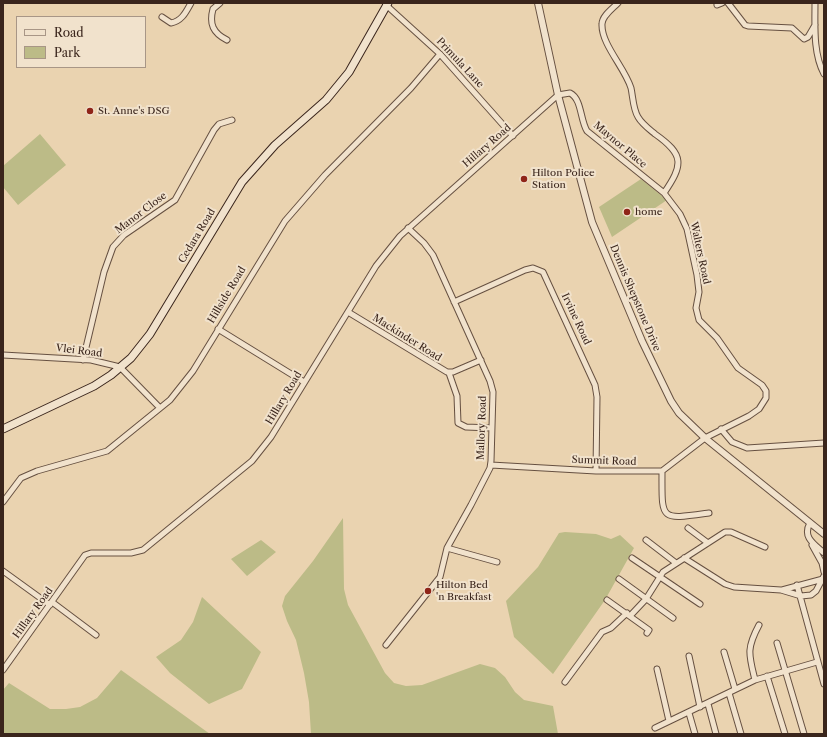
<!DOCTYPE html>
<html>
<head>
<meta charset="utf-8">
<style>
	body { margin:0 }
	#map { position:relative; width:827px; height:737px; overflow:hidden; background:#ead3b0; font-family:"Libre Caslon Text",serif }
	canvas { display:block }
	.frame { position:absolute; inset:0; border:4px solid #3a251c; pointer-events:none }
	.legend { position:absolute; left:16px; top:16px; width:130px; height:52px; box-sizing:border-box; background:#f1e2cc; border:1px solid #a89686; margin:0; padding:5px 7px; list-style:none; font-size:12px; color:#3a251c }
	.legend li { display:flex; align-items:center; gap:8px; height:20px }
	.legend b { width:20px; border:1px solid #a89686 }
</style>
</head>
<body>
<div id="map">
<canvas width="827" height="737"></canvas>
<div class="frame"></div>
<ul class="legend">
<li><b style="height:5px;background:#f1e2cc"></b>Road</li>
<li><b style="height:11px;background:#bcbb87"></b>Park</li>
</ul>
</div>
<script>
const g = document.querySelector('canvas').getContext('2d');
g.lineJoin = 'round';
function fill(path, color) { g.fillStyle = color; g.fill(path, 'evenodd'); }
function stroke(path, color, width, dash) { g.strokeStyle = color; g.lineWidth = width; g.lineCap = dash ? 'butt' : 'round'; g.setLineDash(dash || []); g.stroke(path); }
function label(font, color, halo, rows, align = 'center') {
  g.font = font + ' "Libre Caslon Text",serif'; g.lineWidth = 4; g.setLineDash([]); g.textBaseline = 'middle'; g.strokeStyle = halo; g.fillStyle = color; for (const [text, x, y, turn = 0] of rows) {
    g.save(); g.translate(x, y); g.rotate((+turn || 0) * Math.PI / 180); g.textAlign = isNaN(turn) ? turn : align; if (halo) g.strokeText(text, 0, 0); g.fillText(text, 0, 0); g.restore();
  }
}
fill(new Path2D(`
	M40,134L66,165L18,205L3,187V166Z
	M641,179L667,200L612,237L599,207Z
	M343,518L344,589L348,605L385,673L394,683L406,686L422,685L480,664L495,668L505,677L515,692L524,700L553,706L558,734H311L309,702L304,673L296,640L287,621L282,606L285,596L313,561Z
	M565,532L596,534L611,539L620,535L634,548L605,600L553,674L514,637L506,601L538,567L559,533Z
	M261,540L276,552L247,576L231,559Z
	M202,597L261,652L242,689L209,704L170,673L156,657L181,640L193,622Z
	M121,670L210,734H3V690L9,683L50,709H66L80,707L97,698Z`), '#bcbb87');
const minor = new Path2D(`
	M220,3L213,9C209,24 213,33 227,40
	M618,3C612,9 602,16 602,24C601,44 625,68 631,88C633,97 633,109 638,117C642,124 649,129 655,134C685,155 683,165 664,193
	M728,3L745,25L748,26L792,28L804,39L808,37L815,25
	M815,3C815,26 813,53 824,74
	M386,5L440,54L513,136
	M717,5L722,3
	M162,17L171,23C182,21 186,12 191,3
	M454,302L525,270L533,268L543,272L595,385L597,397L596,471
	M348,312L447,372H453L481,360
	M218,329L304,382
	M3,355L91,360L120,367L160,408
	M83,360L104,272L113,247L124,235L175,200L214,130L219,124L232,120
	M449,373L457,396L458,423L466,427L491,428
	M721,429L732,442L747,448L824,443
	M662,471C662,521 659,520 709,513
	M3,502L21,478L37,471L107,451L170,400L193,371L285,221L325,175L411,88L440,54
	M810,523C802,537 814,544 824,553
	M688,528L708,543
	M646,540L676,563
	M812,545L822,563L824,572
	M447,548L497,562
	M632,558L700,604
	M684,558L725,584L734,587L781,590L801,596L811,595L816,591L824,576
	M3,571L50,605
	M619,579L673,618
	M797,585L824,684
	M782,590L823,579
	M607,600L649,630L647,633
	M52,602L96,635
	M630,616L646,599L663,572L725,532H731L765,547
	M777,643L804,734
	M386,645L440,577L447,548L471,505L490,468L491,461L493,392L490,381L433,255L424,243L408,228
	M724,652L735,689
	M689,656L700,707
	M657,669L669,721
	M3,670L85,555L91,553H131L143,550L252,461L271,437L376,266L400,236L558,95L570,93C582,99 580,120 587,131L664,193L680,214L687,229L697,275L699,292L696,308L699,320L717,338L738,368L762,385L766,391V398L759,409L749,416L705,438L662,471H596L491,465
	M767,676L785,734
	M755,680C749,655 746,649 759,625
	M565,682L602,632L611,628L627,613
	M729,693L741,734
	M708,704L716,734
	M689,713L695,734
	M655,728L755,680L817,662`);
const tertiary = new Path2D(`
	M538,3L558,95L592,222L642,341L671,401L679,413L705,438L824,534`);
const secondary = new Path2D(`
	M3,429L94,386L111,375L131,358L150,334L242,182L275,145L326,100L349,72L388,3`);
stroke(minor, '#665041', 7);
stroke(tertiary, '#665041', 8);
stroke(secondary, '#3a251c', 9);
stroke(minor, '#f1e2cc', 5);
stroke(tertiary, '#f1e2cc', 6);
stroke(secondary, '#f1e2cc', 7);
for (const [x, y, r, color] of [
	[90,111,4,"#8f2418"],
	[524,179,4,"#8f2418"],
	[627,212,4,"#8f2418"],
	[428,591,4,"#8f2418"]
]) { const dot = new Path2D(); dot.arc(x, y, r, 0, 2 * Math.PI); g.fillStyle = color; g.fill(dot); stroke(dot, '#f1e2cc', 1.5); }
label('10px', '#3a251c', '#f1e2cc', [
	["Primula Lane",460,63,47],
	["Maynor Place",620,145,40],
	["Hillary Road",487,146,-41],
	["Manor Close",141,213,-37],
	["Cedara Road",197,236,-59],
	["Walters Road",700,253,78],
	["Hillside Road",227,295,-59],
	["Dennis Shepstone Drive",635,298,67],
	["Irvine Road",576,319,65],
	["Mackinder Road",407,338,32],
	["Vlei Road",79,351,7],
	["Hillary Road",284,398,-59],
	["Mallory Road",482,428,-88],
	["Summit Road",604,461,2],
	["Hillary Road",33,613,-54]
]);
label('10px', '#3a251c', '#f1e2cc', [
	["St. Anne's DSG",98,111],
	["Hilton Police",532,173],
	["Station",532,185],
	["home",635,212],
	["Hilton Bed",436,585],
	["'n Breakfast",436,597]
], 'left');
</script>
</body>
</html>
